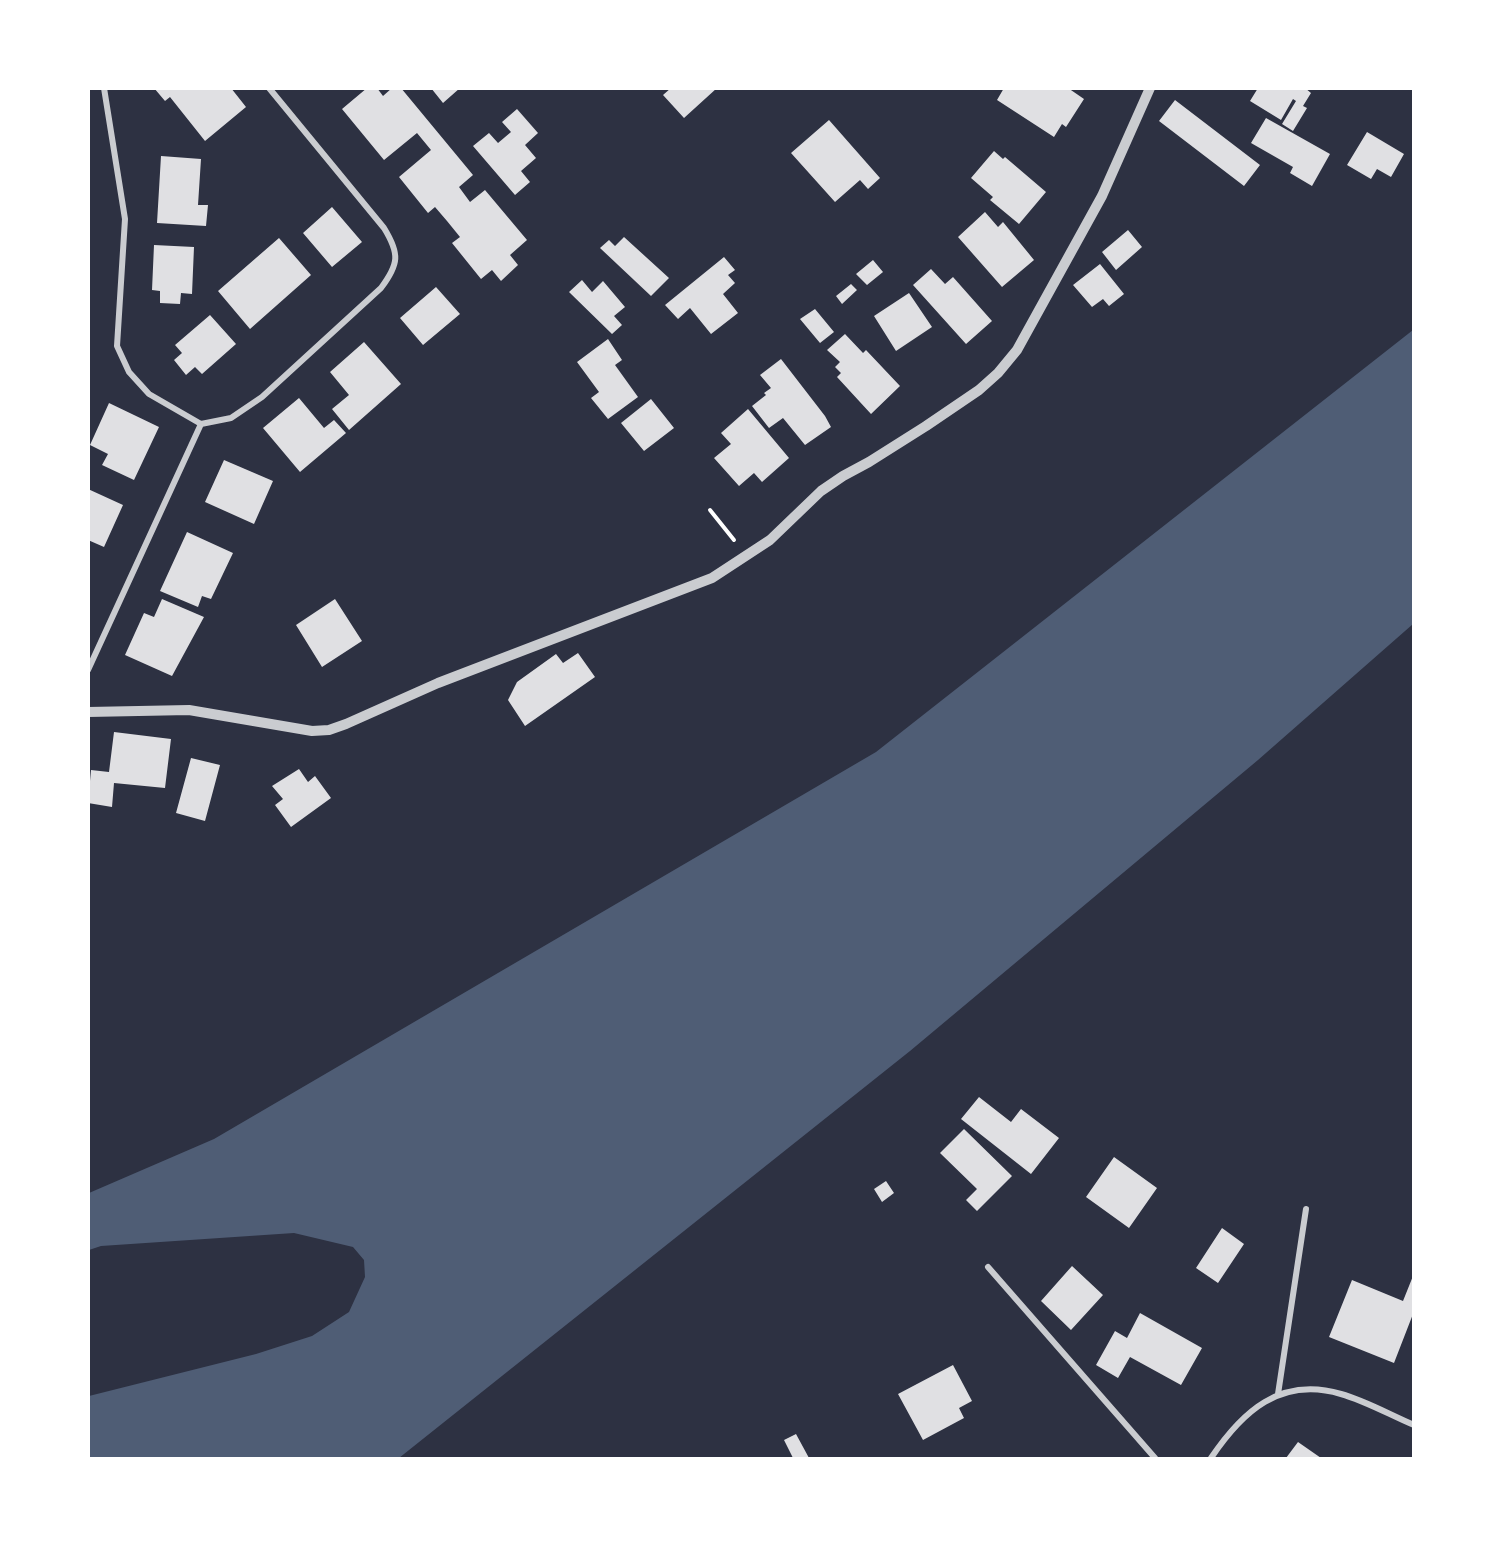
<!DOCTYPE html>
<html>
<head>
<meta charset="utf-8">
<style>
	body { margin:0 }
	#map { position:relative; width:1502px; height:1547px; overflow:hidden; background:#2d3142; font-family:Arial,sans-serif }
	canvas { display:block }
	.frame { position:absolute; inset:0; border:90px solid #fff; pointer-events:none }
</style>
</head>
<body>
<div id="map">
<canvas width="1502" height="1547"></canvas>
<div class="frame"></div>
</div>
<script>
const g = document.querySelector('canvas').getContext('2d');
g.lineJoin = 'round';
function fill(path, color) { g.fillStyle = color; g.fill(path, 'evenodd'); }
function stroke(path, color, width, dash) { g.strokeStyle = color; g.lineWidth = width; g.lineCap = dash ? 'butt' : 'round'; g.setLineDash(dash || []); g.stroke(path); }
fill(new Path2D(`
	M1413,330V624L1258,760L910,1051L399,1458H89V1396L256,1354L312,1336L349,1312L365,1277L364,1260L353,1247L294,1233L101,1246L89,1250V1193L214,1139L876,752Z`), '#4f5d75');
fill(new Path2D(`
	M154,88H231L246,107L205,141L170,97L165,101Z
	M367,88H377L383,96L392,88H401L473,175L459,187L470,202L485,190L527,240L510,255L518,265L501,281L492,270L481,279L452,243L460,237L447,221L435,207L428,213L399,177L431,150L417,133L384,160L342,109Z
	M431,88H460L443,103Z
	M671,88H717L684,118L663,95Z
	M1004,88H1068L1084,99L1066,127L1062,124L1054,137L997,100Z
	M1258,88H1305L1311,93L1303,106L1307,108L1293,131L1282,124L1296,101L1293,99L1281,120L1250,101Z
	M1175,100L1260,165L1244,186L1159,121Z
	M517,109L538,133L525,145L536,158L521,171L530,182L515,195L473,146L489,133L498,143L511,132L502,122Z
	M1266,118L1330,154L1312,186L1290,173L1293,167L1251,143Z
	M829,120L880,178L868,189L860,180L835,202L791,153Z
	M1367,132L1404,154L1391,177L1377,169L1371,179L1347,165Z
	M994,151L1003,159L1005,157L1046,192L1019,224L990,200L993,197L971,178Z
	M161,156L201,159L198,205H208L206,226L157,223Z
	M332,207L362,242L332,267L303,233Z
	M985,212L998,227L1003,222L1034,260L1002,287L958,237Z
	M1128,230L1142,247L1116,270L1102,252Z
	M624,237L669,278L651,296L600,248L609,240L615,246Z
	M279,238L311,275L250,329L218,291Z
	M154,245L194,247L192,294L181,293L180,304L160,303V291L152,290Z
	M724,257L735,270L728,275L735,283L723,294L738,313L711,334L690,308L678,319L665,305Z
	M873,260L883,272L867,285L856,274Z
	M1100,264L1124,294L1109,306L1103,299L1092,307L1073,285Z
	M931,269L945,284L953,277L992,321L966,344L913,285Z
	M582,280L592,292L603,281L625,307L614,316L622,325L612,334L569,292Z
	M851,284L857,290L842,304L836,296Z
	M436,287L460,314L423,345L400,318Z
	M909,293L932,327L896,351L874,316Z
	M815,309L834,332L820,343L800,319Z
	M210,315L236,344L202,374L195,367L186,375L174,360L182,353L175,345Z
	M845,334L863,353L866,350L900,386L871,414L837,377L841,373L835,367L840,362L827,350Z
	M608,339L622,360L615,365L638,397L608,419L591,398L599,392L577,362Z
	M364,342L401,384L349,430L332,409L349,395L330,372Z
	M781,359L825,416L831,427L805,445L783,418L769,428L752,406L766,395L764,393L771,388L760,375Z
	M299,398L324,428L334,420L346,433L300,472L263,428Z
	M651,399L674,428L644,451L621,423Z
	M109,403L159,427L134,480L102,465L108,454L90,445Z
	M748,409L789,458L762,482L754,473L739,486L714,458L731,444L721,433Z
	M224,460L273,481L254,524L205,502Z
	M88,489L123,505L104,547L88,540Z
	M187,532L233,553L211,599L202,596L198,607L160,591Z
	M162,599L204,617L172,676L125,655L144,613L154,617Z
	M335,599L362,641L322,667L296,625Z
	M578,653L595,677L525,726L508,700L517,682L556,654L563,663Z
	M114,732L171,739L165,788L114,783L112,807L88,803L91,770L109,772Z
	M191,758L220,765L205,821L176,813Z
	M299,769L308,782L315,776L331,798L291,827L275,805L283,799L272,786Z
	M979,1097L1011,1122L1021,1109L1059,1138L1031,1174L961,1119Z
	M964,1129L1012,1176L977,1211L966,1200L977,1189L940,1153Z
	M1114,1157L1157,1188L1129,1228L1086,1197Z
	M886,1181L894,1193L882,1202L874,1189Z
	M1222,1228L1244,1244L1218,1283L1196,1268Z
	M1072,1266L1103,1295L1071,1330L1041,1301Z
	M1413,1276V1314L1394,1363L1329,1337L1352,1280L1403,1301Z
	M1140,1313L1202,1348L1181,1385L1130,1357L1118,1378L1096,1365L1115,1331L1127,1338Z
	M953,1365L972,1401L959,1408L964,1418L923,1440L898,1394Z
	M796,1434L809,1458H793L784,1440Z
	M1298,1442L1321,1458H1286Z`), '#e0e0e3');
stroke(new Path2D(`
	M710,510L734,540`), '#fff', 4);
stroke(new Path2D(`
	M104,88L125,219L117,346L129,372L149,394L201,424L231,418L262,397L381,288C399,264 400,254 384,228L269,88
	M88,670L201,424
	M988,1267L1155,1458
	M1278,1394L1306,1209
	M1211,1458C1242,1412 1280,1376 1341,1394C1366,1401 1390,1415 1414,1425`), '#caccd0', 6);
stroke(new Path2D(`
	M88,712L189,710L312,731L329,730L346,724L438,683L712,578L770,540L821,491L843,476L869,462L926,426L979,390L998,373L1017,350L1102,196L1150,88`), '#caccd0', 10);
</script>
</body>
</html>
